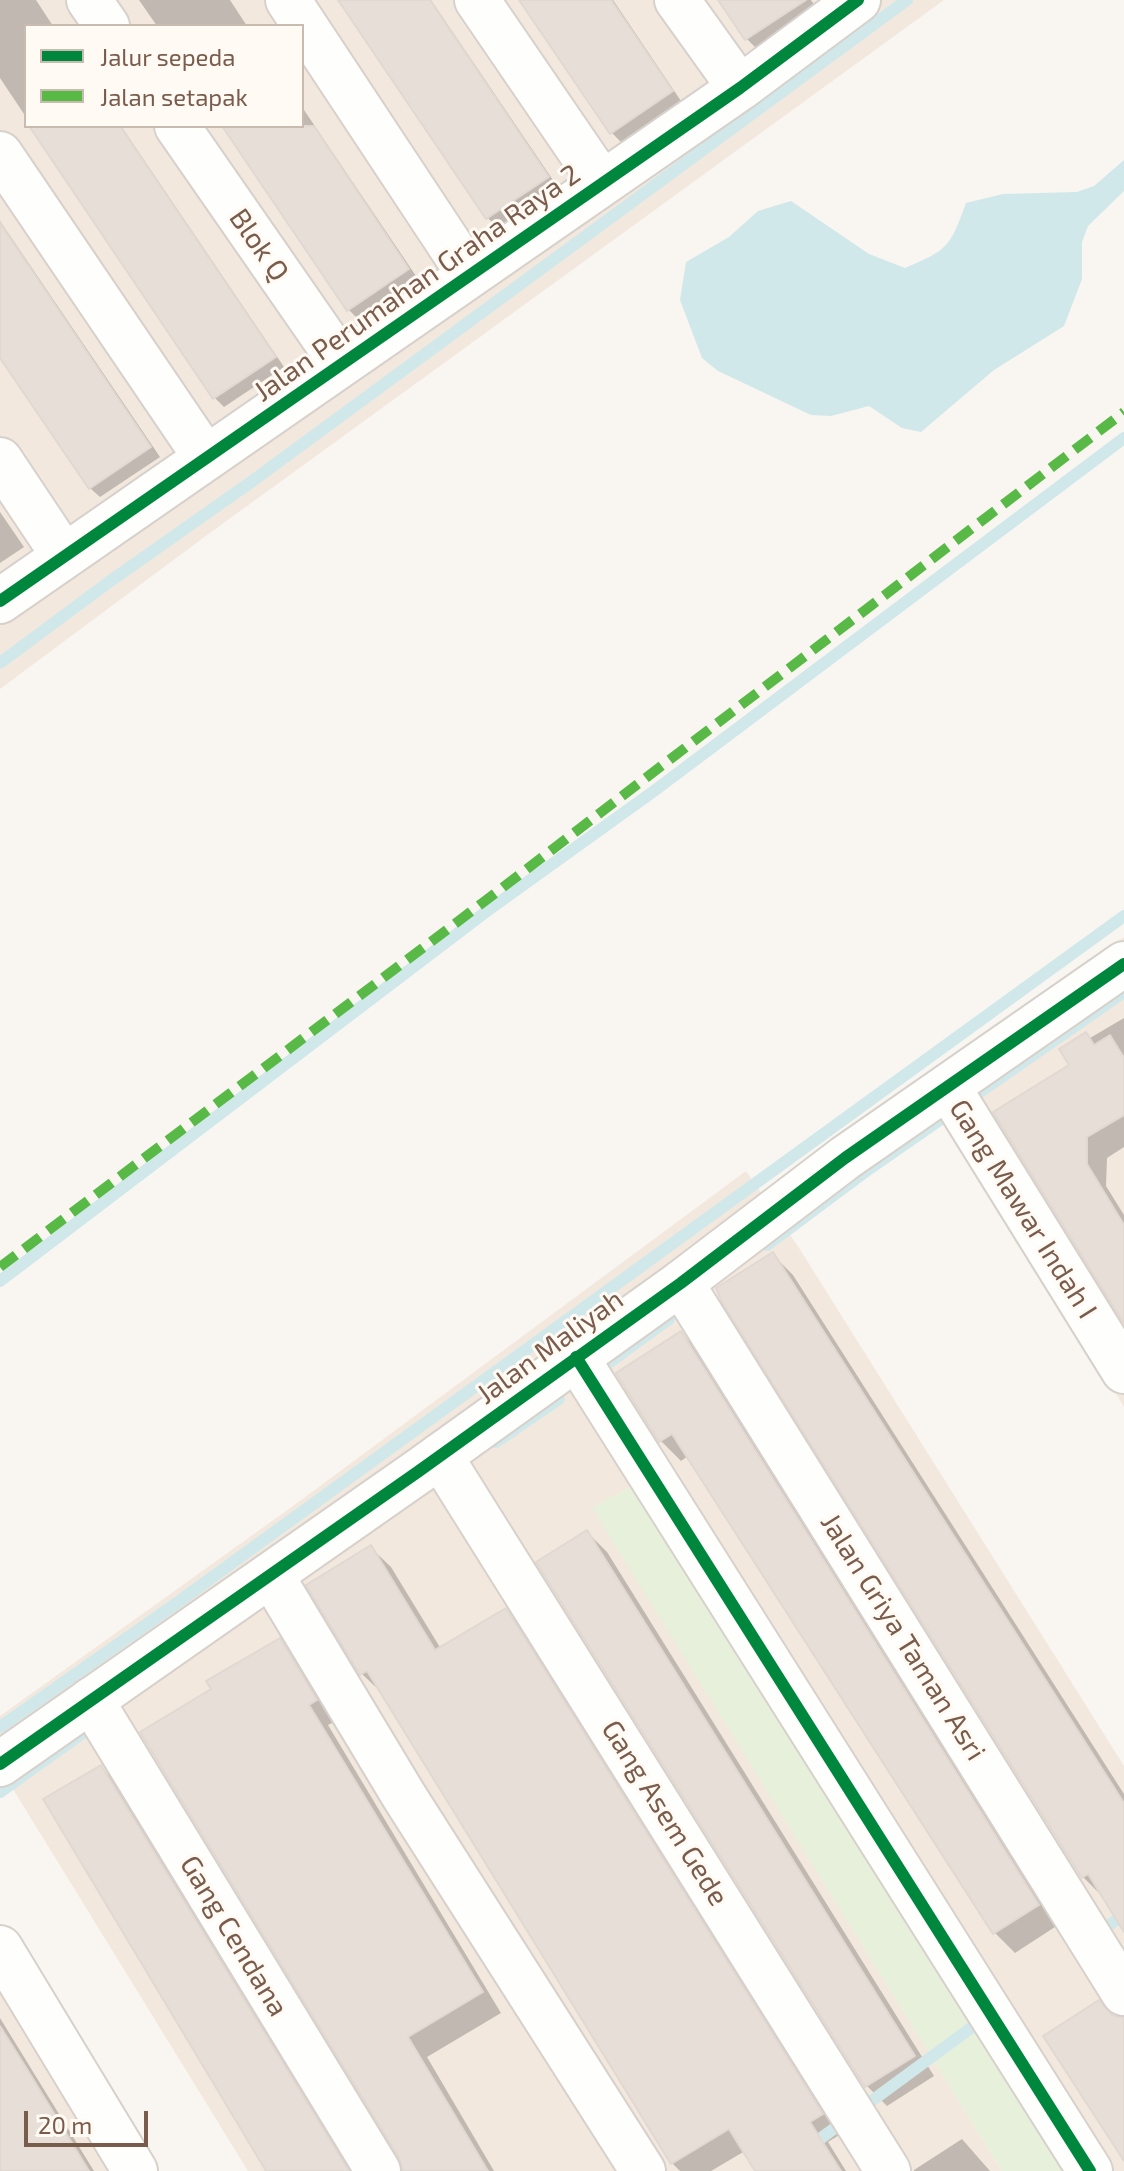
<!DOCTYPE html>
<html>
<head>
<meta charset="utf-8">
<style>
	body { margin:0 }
	#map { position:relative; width:1124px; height:2171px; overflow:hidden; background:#f9f5f0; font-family:"Exo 2",sans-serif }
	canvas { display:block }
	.legend { position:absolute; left:24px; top:24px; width:280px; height:104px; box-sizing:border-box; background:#fffaf3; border:2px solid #cabbb1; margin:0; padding:10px 14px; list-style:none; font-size:24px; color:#7a5c4d }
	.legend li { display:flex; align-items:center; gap:16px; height:40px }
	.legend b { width:40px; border:2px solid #cabbb1 }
	.scale { position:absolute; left:24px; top:2111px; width:124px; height:36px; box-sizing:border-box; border:4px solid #7a5c4d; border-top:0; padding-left:10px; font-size:24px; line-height:28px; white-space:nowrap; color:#7a5c4d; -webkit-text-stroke:6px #fffaf3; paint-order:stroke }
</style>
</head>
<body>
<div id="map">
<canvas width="1124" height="2171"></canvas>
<ul class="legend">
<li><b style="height:10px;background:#00873e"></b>Jalur sepeda</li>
<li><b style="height:10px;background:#58b947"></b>Jalan setapak</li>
</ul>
<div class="scale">20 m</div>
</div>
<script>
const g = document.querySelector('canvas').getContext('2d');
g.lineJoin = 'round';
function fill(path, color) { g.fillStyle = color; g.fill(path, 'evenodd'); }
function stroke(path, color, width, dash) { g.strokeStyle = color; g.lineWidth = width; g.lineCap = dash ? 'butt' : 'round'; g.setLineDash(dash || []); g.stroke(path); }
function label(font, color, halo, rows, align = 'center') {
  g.font = font + ' "Exo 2",sans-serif'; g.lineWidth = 6; g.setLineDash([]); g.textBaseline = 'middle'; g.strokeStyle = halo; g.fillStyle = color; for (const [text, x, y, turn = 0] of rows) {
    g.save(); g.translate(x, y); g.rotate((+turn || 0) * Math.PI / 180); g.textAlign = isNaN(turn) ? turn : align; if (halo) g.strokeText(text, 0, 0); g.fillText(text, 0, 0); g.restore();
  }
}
fill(new Path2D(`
	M0,0H944L203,538L0,689ZM26,26H302V126H26Z
	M1124,937V1407L923,1081Z
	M746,1171L799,1248L1124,1766V2171H1075L637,1483L593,1508L1002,2171H248L0,1768V1716L293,1506Z
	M0,1975L121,2171H0Z`), '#f2e8de');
fill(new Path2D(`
	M637,1483L1075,2171H1002L592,1508Z`), '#e7f0db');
fill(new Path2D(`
	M1124,160V191L1088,226L1082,242V279L1064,326L994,370L921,432L902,428L869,406L831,416L811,415L718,371L702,358L680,300L686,262L729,237L758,211L791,201L869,254L905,268C948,250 950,247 966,203L1003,194L1077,192L1094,186Z`), '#d0e8ea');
fill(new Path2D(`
	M0,0H36L53,26H26V117L0,78Z
	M139,0H230L247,26H157Z
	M340,0H431L559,189L499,230L488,218Z
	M522,0H613L681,101L621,142L611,132Z
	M721,0H811L817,9L757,49L747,39Z
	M302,107L418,279L358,319L348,309L224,126H302Z
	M32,126H121L284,367L224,407L215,398Z
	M0,221L160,457L100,497L90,488L0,355Z
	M0,512L24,547L0,563Z
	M1124,1018V1147L1107,1158L1106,1186L1124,1215V1320L995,1112L1072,1066L1090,1038Z
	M773,1255L793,1275L1124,1794V1926L1103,1897L1083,1877Z
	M681,1333L701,1353L1058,1925L1015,1953L995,1933L688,1456L681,1461L661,1441L618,1373Z
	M587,1532L607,1552L934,2076L887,2106L867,2086Z
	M371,1548L391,1567L441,1649L505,1610L525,1630L841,2134L828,2142L846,2171H758L745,2151L711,2171H680L672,2163L382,1693L362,1674Z
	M279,1640L299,1660L336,1721L328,1725L501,2013L427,2057L494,2171H405L213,1690Z
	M101,1767L121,1787L355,2171H269Z
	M0,2018L94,2171H0Z
	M962,2139L990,2171H914V2170Z`), '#0003');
stroke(new Path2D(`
	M0,663L109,582L251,482L907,0
	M767,1245L869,1169L1124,992
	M0,1281L487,911L654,791L1124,438
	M610,1362L669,1319
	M496,1442L559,1399
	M0,1727L174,1605L1124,916
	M0,1792L95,1724
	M1104,1929L1124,1914
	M809,2147L975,2025`), '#d0e8ea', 12);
const building = new Path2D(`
	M338,0H430L549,177L486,219Z
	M519,0H611L673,91L610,134Z
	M718,0H806L745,40Z
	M29,126H120L276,357L213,399Z
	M222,126H314L409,269L347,311Z
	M0,223L151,447L89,489L0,358Z
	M1086,1032L1094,1045L1110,1035L1124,1058V1115L1087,1137V1164L1124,1225V1324L993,1112L1069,1065L1059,1049Z
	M773,1252L1124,1803V1932L1088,1874L1082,1878L723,1304L716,1288Z
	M681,1331L1039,1905L993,1934L672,1434L659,1442L616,1373Z
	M587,1530L915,2056L865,2087L536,1562Z
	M371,1545L435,1650L506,1608L823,2114L810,2122L841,2171H755L729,2129L671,2164L367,1671L360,1675L306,1585Z
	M280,1638L317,1700L309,1705L483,1992L408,2037L488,2171H403L399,2158L140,1732L211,1689L206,1681Z
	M101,1765L349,2171H266L43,1799Z
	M1099,2000L1112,2015L1124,2018V2161L1043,2036Z
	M0,2026L30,2074L89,2171H0Z`);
fill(building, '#e6ded7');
stroke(building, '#e2d8d2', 2);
const minor = new Path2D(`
	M89,0L107,26
	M288,0L469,274
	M477,0L602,183
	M677,0L740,88
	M177,126L342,364
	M0,154L206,458
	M0,460L64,556
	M0,601L740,88L858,0
	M948,1087L1124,1371
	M681,1283L1124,1993
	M576,1357L1090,2171
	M440,1456L888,2171
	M271,1575L404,1796L643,2171
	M91,1700L378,2171
	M0,1948L135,2171`);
const tertiary = new Path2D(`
	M0,1764L419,1471L681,1283L845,1158L1124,964`);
stroke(minor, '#d7d1cb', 48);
stroke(tertiary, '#d7d1cb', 48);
stroke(minor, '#fefefd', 44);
stroke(tertiary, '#fefefd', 44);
stroke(new Path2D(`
	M0,1267L485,901L1124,412`), '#58b947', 10, [20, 10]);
stroke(new Path2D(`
	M0,601L740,88L858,0
	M576,1357L1090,2171
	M0,1764L419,1471L681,1283L845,1158L1124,964`), '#00873e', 12);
label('28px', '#7a5c4d', '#fffaf3', [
	["Blok Q",259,245,55],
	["Jalan Perumahan Graha Raya 2",417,283,-35],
	["Gang Mawar Indah I",1023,1209,58],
	["Jalan Maliyah",550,1347,-36],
	["Jalan Griya Taman Asri",903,1637,58],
	["Gang Asem Gede",665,1813,58],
	["Gang Cendana",234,1936,59]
]);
</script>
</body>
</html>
